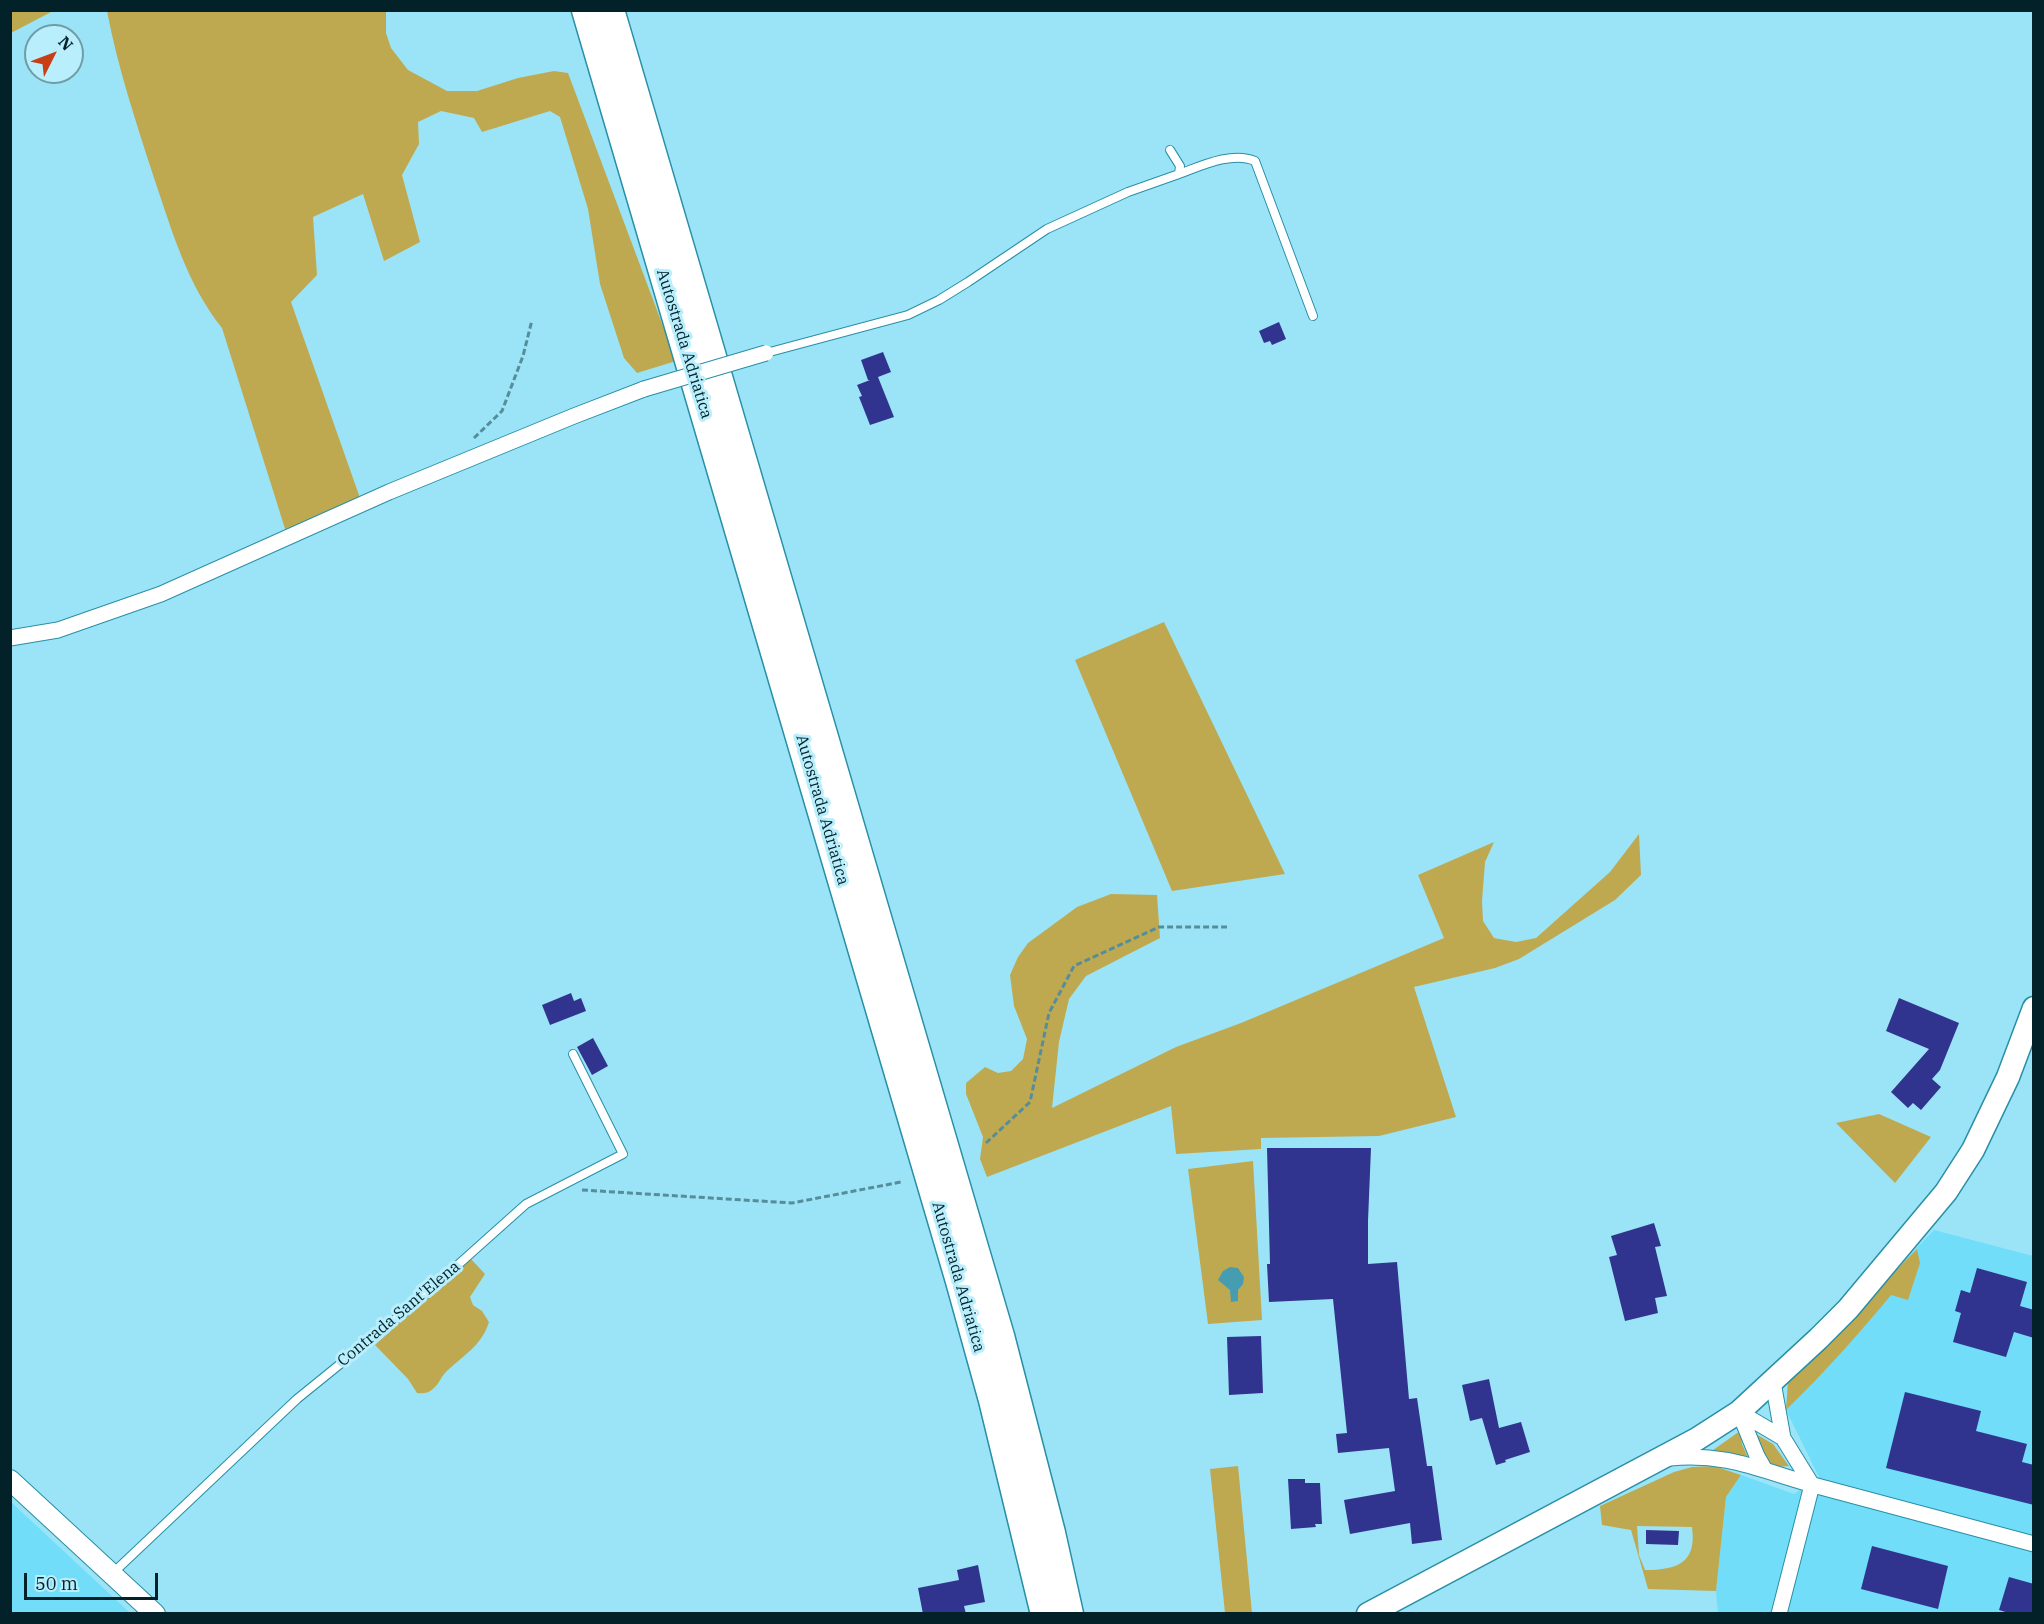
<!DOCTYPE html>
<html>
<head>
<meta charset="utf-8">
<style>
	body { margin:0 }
	#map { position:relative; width:2044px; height:1624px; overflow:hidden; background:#9be4f7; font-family:"IBM Plex Serif",serif }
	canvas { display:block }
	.frame { position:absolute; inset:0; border:12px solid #022128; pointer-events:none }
	.north { position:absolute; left:24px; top:24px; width:60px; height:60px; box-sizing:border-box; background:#b9eefc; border:2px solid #709ca7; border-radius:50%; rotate:48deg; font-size:16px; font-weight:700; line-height:24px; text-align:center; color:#022128 }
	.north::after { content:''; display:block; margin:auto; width:21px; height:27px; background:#c83f16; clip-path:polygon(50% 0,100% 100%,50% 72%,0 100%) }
	.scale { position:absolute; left:24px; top:1573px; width:134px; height:27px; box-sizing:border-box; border:3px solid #022128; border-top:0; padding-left:8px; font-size:18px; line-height:21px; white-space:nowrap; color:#022128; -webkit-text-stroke:4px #b9eefc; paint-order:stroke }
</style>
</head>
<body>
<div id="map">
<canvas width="2044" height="1624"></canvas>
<div class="frame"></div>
<div class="north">N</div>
<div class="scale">50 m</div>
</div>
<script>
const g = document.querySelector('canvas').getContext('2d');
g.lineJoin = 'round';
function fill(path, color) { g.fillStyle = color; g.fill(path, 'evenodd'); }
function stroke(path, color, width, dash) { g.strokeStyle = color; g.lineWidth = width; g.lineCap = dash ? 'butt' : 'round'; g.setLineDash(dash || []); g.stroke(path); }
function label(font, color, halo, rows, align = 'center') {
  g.font = font + ' "IBM Plex Serif",serif'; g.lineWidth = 6; g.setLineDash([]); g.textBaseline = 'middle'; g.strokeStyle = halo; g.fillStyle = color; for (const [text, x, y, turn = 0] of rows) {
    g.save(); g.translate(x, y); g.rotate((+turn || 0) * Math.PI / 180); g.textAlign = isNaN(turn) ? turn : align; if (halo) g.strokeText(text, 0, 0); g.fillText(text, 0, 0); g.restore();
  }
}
fill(new Path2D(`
	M1934,1230L2033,1256V1613L1718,1614L1716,1591L1726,1497L1741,1475L1794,1494L1819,1477L1786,1410L1788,1382Z
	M10,1502H11L130,1613H11Z`), '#71ddf8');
fill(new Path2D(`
	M11,10H53V11L11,33Z
	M107,11H386V33L391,48L408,70L447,91H477L518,78L554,71L568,73L676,361L637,373L624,358L600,284L588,209L560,117L550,111L482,132L474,118L441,111L418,122L419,144L402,175L420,242L384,261L363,194L313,217L317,275L291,302L360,498L286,532L222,328C187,284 172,231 154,178C136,122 118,69 107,11Z
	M1164,622L1285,874L1172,891L1075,660Z
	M1639,834L1641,875L1615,900L1519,959L1495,968L1414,987L1456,1117L1379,1136L1261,1138V1149L1176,1154L1171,1106L987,1177L980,1159L983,1137L966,1094V1083L985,1067L998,1073L1011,1071L1023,1059L1027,1039L1014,1006L1010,975L1018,957L1028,943L1077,907L1111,894L1157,895L1160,938L1086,976L1069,999L1059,1042L1052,1108L1176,1047L1241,1023L1444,938L1418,875L1494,842L1485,862L1482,901L1483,921L1494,938L1516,942L1536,938L1610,872Z
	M1879,1114L1931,1137L1895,1183L1836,1123Z
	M1253,1161L1262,1320L1208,1324L1188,1169Z
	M1917,1249L1920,1263L1908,1300L1891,1295C1858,1335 1823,1374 1786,1410L1788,1382Z
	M471,1259L485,1274L470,1297L473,1305L482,1311L489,1322C481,1347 463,1355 445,1373C441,1377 439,1384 434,1388C429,1393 423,1394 417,1393L408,1379L375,1345Z
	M1740,1431L1742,1444L1749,1460L1715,1454L1713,1450Z
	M1754,1433L1773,1444L1789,1466C1763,1469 1762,1454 1754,1433Z
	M1238,1466L1252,1613H1225L1210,1469Z
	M1714,1466L1741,1475L1726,1497L1716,1591L1648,1589L1631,1530L1602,1525L1600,1506L1674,1472L1692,1467ZM1637,1526L1692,1527C1697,1563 1677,1570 1645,1570L1639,1555Z`), '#bfa950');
fill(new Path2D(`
	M1230,1267L1238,1268L1244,1277L1243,1284L1238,1290V1301L1231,1302L1230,1290L1218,1280L1223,1271Z`), '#469db1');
fill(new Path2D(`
	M1279,322L1286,339L1272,345L1270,341L1264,343L1259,331Z
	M883,352L891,372L878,377L894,417L870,425L859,397L862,396L857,385L870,380H868L861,360Z
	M571,993L574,1001L581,998L586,1011L550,1025L542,1005Z
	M1899,998L1959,1023L1940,1070L1932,1079L1941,1087L1921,1110L1913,1103L1908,1108L1891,1092L1929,1049L1886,1031Z
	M593,1038L608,1066L592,1075L577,1047Z
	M1267,1148H1371L1368,1221V1264L1397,1262L1409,1399L1417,1398L1427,1466H1432L1442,1540L1412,1544L1410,1523L1350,1534L1344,1500L1395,1491L1389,1448L1338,1453L1336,1434L1347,1433L1333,1299L1269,1302L1267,1264H1270Z
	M1654,1223L1661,1246L1655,1247L1667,1296L1655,1298L1658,1313L1625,1321L1609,1257L1617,1255L1611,1236Z
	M1977,1268L2027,1282L2020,1306L2034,1310V1338L2014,1332L2006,1357L1953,1342L1961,1313L1955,1311L1961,1290L1970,1293Z
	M1261,1336L1263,1393L1229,1395L1227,1337Z
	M1489,1379L1499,1428L1521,1422L1530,1452L1505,1460L1506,1462L1496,1465L1482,1418L1470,1421L1462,1385Z
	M1905,1392L1981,1411L1976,1431L2027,1444L2022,1462L2034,1465V1505L1886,1468Z
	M1288,1479H1305V1483H1320L1322,1524H1315L1316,1527L1291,1529Z
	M1646,1530L1679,1531L1678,1545L1646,1544Z
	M1872,1546L1948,1566L1938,1609L1861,1589Z
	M978,1565L985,1602L964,1606L966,1614H923L918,1588L959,1580L957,1570Z
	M2009,1577L2034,1584V1614H2012L1999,1610Z`), '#31348e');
const service = new Path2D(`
	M1179,174C1201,166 1232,151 1255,161L1313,316
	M766,353L908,315L939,300L968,282L1047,229L1128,192L1179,174L1180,166L1170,150
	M113,1573L297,1399L413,1305L526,1204L623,1154L573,1054`);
const minor = new Path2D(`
	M10,638L58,630L161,594L389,492L574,416L644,389
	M1773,1382L1783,1438L1812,1485L1779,1614
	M1739,1412L1757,1456L1765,1470
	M1739,1412L1783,1438
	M1670,1458C1727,1452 1764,1472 1817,1486C1889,1505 1961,1524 2034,1544`);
const tertiary = new Path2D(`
	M10,1480L155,1614`);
const secondary = new Path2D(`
	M1368,1614L1697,1439L1739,1412L1818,1339L1848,1309L1946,1192L1973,1150L2008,1077L2034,1008`);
const motorway = new Path2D(`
	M586,10L960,1281L993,1400L1045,1614
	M610,10L1000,1336L1051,1533L1069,1614`);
stroke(service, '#288fa6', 10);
stroke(minor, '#288fa6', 17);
stroke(tertiary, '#288fa6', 22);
stroke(secondary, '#288fa6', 25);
stroke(motorway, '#288fa6', 31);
stroke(new Path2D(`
	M474,438L502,411L523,356L532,320
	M986,1143L1030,1102L1049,1013L1074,966L1159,927H1227
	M582,1190L792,1203L901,1182`), '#568d9a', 3, [6, 3]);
stroke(service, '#fff', 8);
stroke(minor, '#fff', 15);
stroke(tertiary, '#fff', 20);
stroke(secondary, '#fff', 22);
stroke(motorway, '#fff', 28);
const minorBridge = new Path2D(`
	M644,389L766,353`);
stroke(minorBridge, '#288fa6', 17, []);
stroke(minorBridge, '#fff', 15);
label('16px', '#022128', '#b9eefc', [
	["Autostrada Adriatica",684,344,73],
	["Autostrada Adriatica",822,810,74],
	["Autostrada Adriatica",958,1277,74],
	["Contrada Sant'Elena",399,1314,-40]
]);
</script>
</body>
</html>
